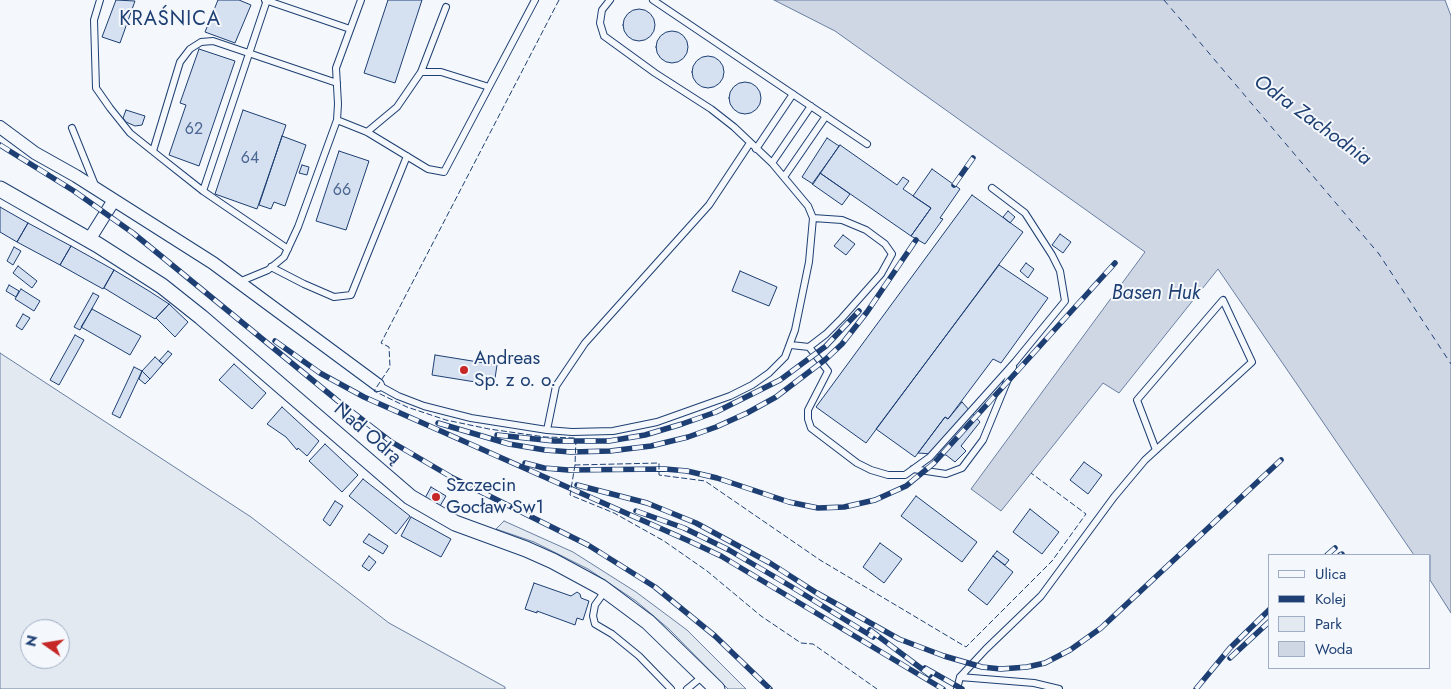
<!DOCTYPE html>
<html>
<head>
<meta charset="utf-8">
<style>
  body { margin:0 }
  #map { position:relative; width:1451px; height:689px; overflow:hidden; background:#f4f7fb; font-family:Jost,sans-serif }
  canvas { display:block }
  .legend { position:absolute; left:1268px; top:554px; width:162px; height:115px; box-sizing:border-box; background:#f4f7fb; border:1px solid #9eadc5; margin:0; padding:6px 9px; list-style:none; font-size:15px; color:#1d3f73 }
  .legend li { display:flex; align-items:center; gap:10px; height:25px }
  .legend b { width:25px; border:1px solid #9eadc5 }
  .north { position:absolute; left:20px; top:619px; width:50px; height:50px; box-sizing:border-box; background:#f4f7fb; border:1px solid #9eadc5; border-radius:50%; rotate:283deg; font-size:14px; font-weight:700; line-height:20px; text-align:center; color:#1d3f73 }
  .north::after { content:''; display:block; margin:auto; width:18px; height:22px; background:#c62828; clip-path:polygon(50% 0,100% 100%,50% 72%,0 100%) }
</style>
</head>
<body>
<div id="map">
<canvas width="1451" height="689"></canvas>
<ul class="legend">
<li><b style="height:6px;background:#f4f7fb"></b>Ulica</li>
<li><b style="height:6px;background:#1d3f73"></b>Kolej</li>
<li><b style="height:14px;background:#e3e9f0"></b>Park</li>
<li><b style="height:14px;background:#cfd7e4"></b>Woda</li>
</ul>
<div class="north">N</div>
</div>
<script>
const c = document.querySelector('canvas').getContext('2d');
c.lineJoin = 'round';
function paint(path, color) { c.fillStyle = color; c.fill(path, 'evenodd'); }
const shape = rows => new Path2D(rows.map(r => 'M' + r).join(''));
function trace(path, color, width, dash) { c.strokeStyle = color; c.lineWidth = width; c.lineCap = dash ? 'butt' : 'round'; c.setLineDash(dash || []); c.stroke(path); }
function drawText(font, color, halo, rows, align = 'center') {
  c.font = font + ' Jost,sans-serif'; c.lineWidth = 4; c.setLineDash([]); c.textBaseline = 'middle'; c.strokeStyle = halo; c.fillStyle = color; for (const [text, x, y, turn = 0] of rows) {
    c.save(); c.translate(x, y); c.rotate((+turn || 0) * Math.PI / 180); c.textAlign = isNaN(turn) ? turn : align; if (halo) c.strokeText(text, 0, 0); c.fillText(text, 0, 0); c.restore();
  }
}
const green = shape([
  [0,353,251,517,389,623,505,687,505,689,0,689,0,353],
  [30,629,60,629,60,659,30,659,30,629],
  [504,521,573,552,636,592,687,630,746,689,728,689,669,629,636,601,588,569,534,542,496,529,504,521]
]);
paint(green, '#e3e9f0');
trace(green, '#687fa3', 1);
const water = shape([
  [774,0,1445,0,1451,16,1451,613,1430,580,1430,555,1414,555,1218,269,1119,393,1103,383,1001,511,971,489,1145,252,835,31,774,0]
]);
paint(water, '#cfd7e4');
trace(water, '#687fa3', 1);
trace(shape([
  [1164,0,1379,254,1451,364]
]), '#1d3f73', 1, [6, 5]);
const building = shape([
  [116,0,135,1,120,43,102,37,116,0],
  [218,0,239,0,251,5,235,43,205,32,218,0],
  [388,0,422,0,395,83,364,73,388,0],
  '623 25a16 16 0 1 1 32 0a16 16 0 1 1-32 0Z',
  '656 47a16 16 0 1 1 32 0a16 16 0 1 1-32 0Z',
  [199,49,235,61,199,166,169,155,186,105,180,103,199,49],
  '692 72a16 16 0 1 1 32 0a16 16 0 1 1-32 0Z',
  '729 98a16 16 0 1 1 32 0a16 16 0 1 1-32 0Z',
  [126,110,145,116,142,125,135,126,126,122,123,118,126,110],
  [243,110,286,125,257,209,215,194,243,110],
  [282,136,306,145,285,206,274,202,271,209,259,205,282,136],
  [827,138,839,146,813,184,802,177,827,138],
  [840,145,897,185,903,177,909,181,903,189,931,208,911,236,820,173,840,145],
  [339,151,369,161,346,230,316,221,339,151],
  [302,165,309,167,307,175,299,173,302,165],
  [932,169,960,189,940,218,943,219,925,244,911,236,931,208,913,196,932,169],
  [820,173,850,194,842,205,812,184,820,173],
  [972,195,1023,232,866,443,816,407,972,195],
  [0,207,28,223,17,242,0,232,0,207],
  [1008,211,1015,217,1010,223,1003,217,1008,211],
  [28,223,71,246,60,265,17,242,28,223],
  [1060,234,1071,242,1063,253,1052,245,1060,234],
  [843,235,855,244,846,255,834,246,843,235],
  [71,246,114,270,103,289,60,265,71,246],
  [14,247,21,251,13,265,7,261,14,247],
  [1026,263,1034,269,1028,278,1020,271,1026,263],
  [999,265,1048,298,1001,363,993,359,948,419,945,417,915,457,876,429,999,265],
  [18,266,37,281,32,288,13,273,18,266],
  [114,270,149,291,169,304,155,319,104,288,114,270],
  [740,271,777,287,769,306,732,291,740,271],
  [9,285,19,291,16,297,6,291,9,285],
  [21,289,40,301,34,311,15,299,21,289],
  [93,293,99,296,80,330,74,327,93,293],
  [169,304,188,322,175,337,156,318,169,304],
  [92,309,141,336,130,355,81,327,92,309],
  [23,314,30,318,22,330,16,326,23,314],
  [75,335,84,340,59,385,50,380,75,335],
  [168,351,172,354,163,364,159,361,168,351],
  [435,355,497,365,494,385,432,375,435,355],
  [155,357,163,364,150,379,142,371,155,357],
  [234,364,266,393,252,409,219,380,234,364],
  [134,367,142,371,120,418,112,414,134,367],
  [142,371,150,379,145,384,139,379,142,371],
  [962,402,980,422,961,446,966,451,955,462,946,455,918,453,945,417,948,419,962,402],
  [282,407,319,441,307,456,298,448,297,450,286,437,267,424,282,407],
  [325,444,358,475,342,492,309,461,325,444],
  [1084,462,1102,475,1088,494,1070,480,1084,462],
  [363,479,410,516,396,534,349,496,363,479],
  [431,487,446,496,440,506,425,498,431,487],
  [916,496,977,542,962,562,901,516,916,496],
  [335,501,343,506,330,526,323,520,335,501],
  [1030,509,1059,532,1042,554,1013,532,1030,509],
  [411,517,451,539,441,557,401,536,411,517],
  [369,534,388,546,383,554,363,542,369,534],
  [880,543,902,559,884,583,863,567,880,543],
  [997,551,1009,560,1005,565,993,556,997,551],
  [369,556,376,562,369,571,362,566,369,556],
  [993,556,1013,572,987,605,968,590,993,556],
  [534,583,571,596,577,592,580,594,581,598,589,601,583,620,577,618,575,625,537,611,537,613,525,609,534,583]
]);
paint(building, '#d5e0f0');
trace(building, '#1d3f73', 1);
const service = shape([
  [100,0,94,20,96,88,110,108,130,133,160,157,203,191,288,249],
  [265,0,350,29],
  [653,0,867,144],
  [421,72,441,72,489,87],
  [337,120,367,132,428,169,444,172,535,0],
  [72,128,95,185],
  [367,132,397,107,421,72,446,7],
  [756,149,793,94],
  [153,151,180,62,190,49,201,42,213,41,337,83],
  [772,163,811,106],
  [784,177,826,116],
  [203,191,267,0],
  [271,267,304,284,334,297,351,295,407,156],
  [239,282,268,270,284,257,298,227,337,120,338,104,336,68,361,0],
  [791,345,809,347,826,334,842,318,881,274,892,254,885,244,866,230,842,220,813,218],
  [809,347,828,371,808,410,808,419,811,428,857,463,871,470,888,475,905,475,930,457,1015,362,1065,301,1060,271,1052,255,1025,213,992,188],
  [378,385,398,396,424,406,471,418,547,430,572,432,613,431,657,422,730,396,752,385,769,373,785,357,795,330,809,262,813,218,808,206,772,163,734,127,711,109,655,73,604,36,600,23,602,10,610,0],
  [547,430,556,386,585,343,709,205,750,143],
  [913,469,946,474,962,468,983,440,1013,367],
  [605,591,595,605,593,616,595,624,612,634,639,656,671,689],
  [960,677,1034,683,1059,689],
  [687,689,703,676],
  [957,689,960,677,986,649,1041,596,1114,497,1145,460,1252,362,1223,300,1137,400,1156,450]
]);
const minor = shape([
  [0,127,35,153,76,176,213,263,378,385],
  [89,240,114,200]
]);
const tertiary = shape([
  [0,189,98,245,162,286,201,317,410,497,455,523,526,549,553,561,601,587,648,622,717,689]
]);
trace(service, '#1d3f73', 8);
trace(minor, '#1d3f73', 14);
trace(tertiary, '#1d3f73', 17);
trace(service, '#f4f7fb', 6);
trace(minor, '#f4f7fb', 12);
trace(tertiary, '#f4f7fb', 15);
const rail = shape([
  [0,145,74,191,133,233,338,401,390,441,453,478,588,545,655,587,715,636,770,689],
  [954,185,973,158],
  [275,341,320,373,364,397,689,541,721,556,943,689],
  [438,423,509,444,545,450,571,452,610,451,651,446,688,437,716,427,747,413,776,397,826,359,842,344,867,312,916,240],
  [497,435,554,441,609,441,645,435,682,424,716,412,780,380,826,346,859,311],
  [525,463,544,468,568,470,665,469,687,471,717,478,789,502,818,508,844,507,875,500,906,486,934,463,1115,263],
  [577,485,647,503,696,523,770,563,823,597],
  [636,511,684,528,729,550,792,587,873,637],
  [1327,555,1335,548],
  [1340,555,1342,554],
  [817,593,899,639,944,656,982,667,1001,669,1027,667,1045,663,1070,650,1101,628,1281,460],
  [870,630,930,675],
  [1230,658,1270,621],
  [925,668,962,689],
  [1196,689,1230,648,1270,609]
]);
trace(rail, '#1d3f73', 5.5);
trace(rail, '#f4f7fb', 4, [11]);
trace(shape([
  [559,0,381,343,389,347,390,367,374,391,407,407,446,420,489,429,545,437,576,438,575,465,659,463,659,475,705,481,820,560,966,647,1052,561,1086,514,1031,473],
  [575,465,570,495,614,513,664,541,707,571,761,616,801,643,813,644,877,689]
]), '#1d3f73', 1, [6, 2.5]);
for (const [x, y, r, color] of [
  [464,370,5,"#c62828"],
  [436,497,5,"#c62828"]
]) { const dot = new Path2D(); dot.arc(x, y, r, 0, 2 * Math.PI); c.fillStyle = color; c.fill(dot); trace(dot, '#f4f7fb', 2); }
drawText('16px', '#4b6792', null, [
  ["62",194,130],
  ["64",250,159],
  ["66",342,191]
]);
drawText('19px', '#1d3f73', '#f4f7fb', [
  ["Andreas",474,359],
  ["Sp. z o. o.",474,381],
  ["Szczecin",446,486],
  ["Gocław Sw1",446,508]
], 'left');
drawText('19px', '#1d3f73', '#f4f7fb', [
  ["Nad Odrą",367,434,41]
]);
c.letterSpacing = '1px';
drawText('20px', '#1d3f73', '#f4f7fb', [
  ["KRAŚNICA",170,20]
]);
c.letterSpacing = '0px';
drawText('italic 20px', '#1d3f73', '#f4f7fb', [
  ["Odra Zachodnia",1312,121,36],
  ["Basen Huk",1156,294]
]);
</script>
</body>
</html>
